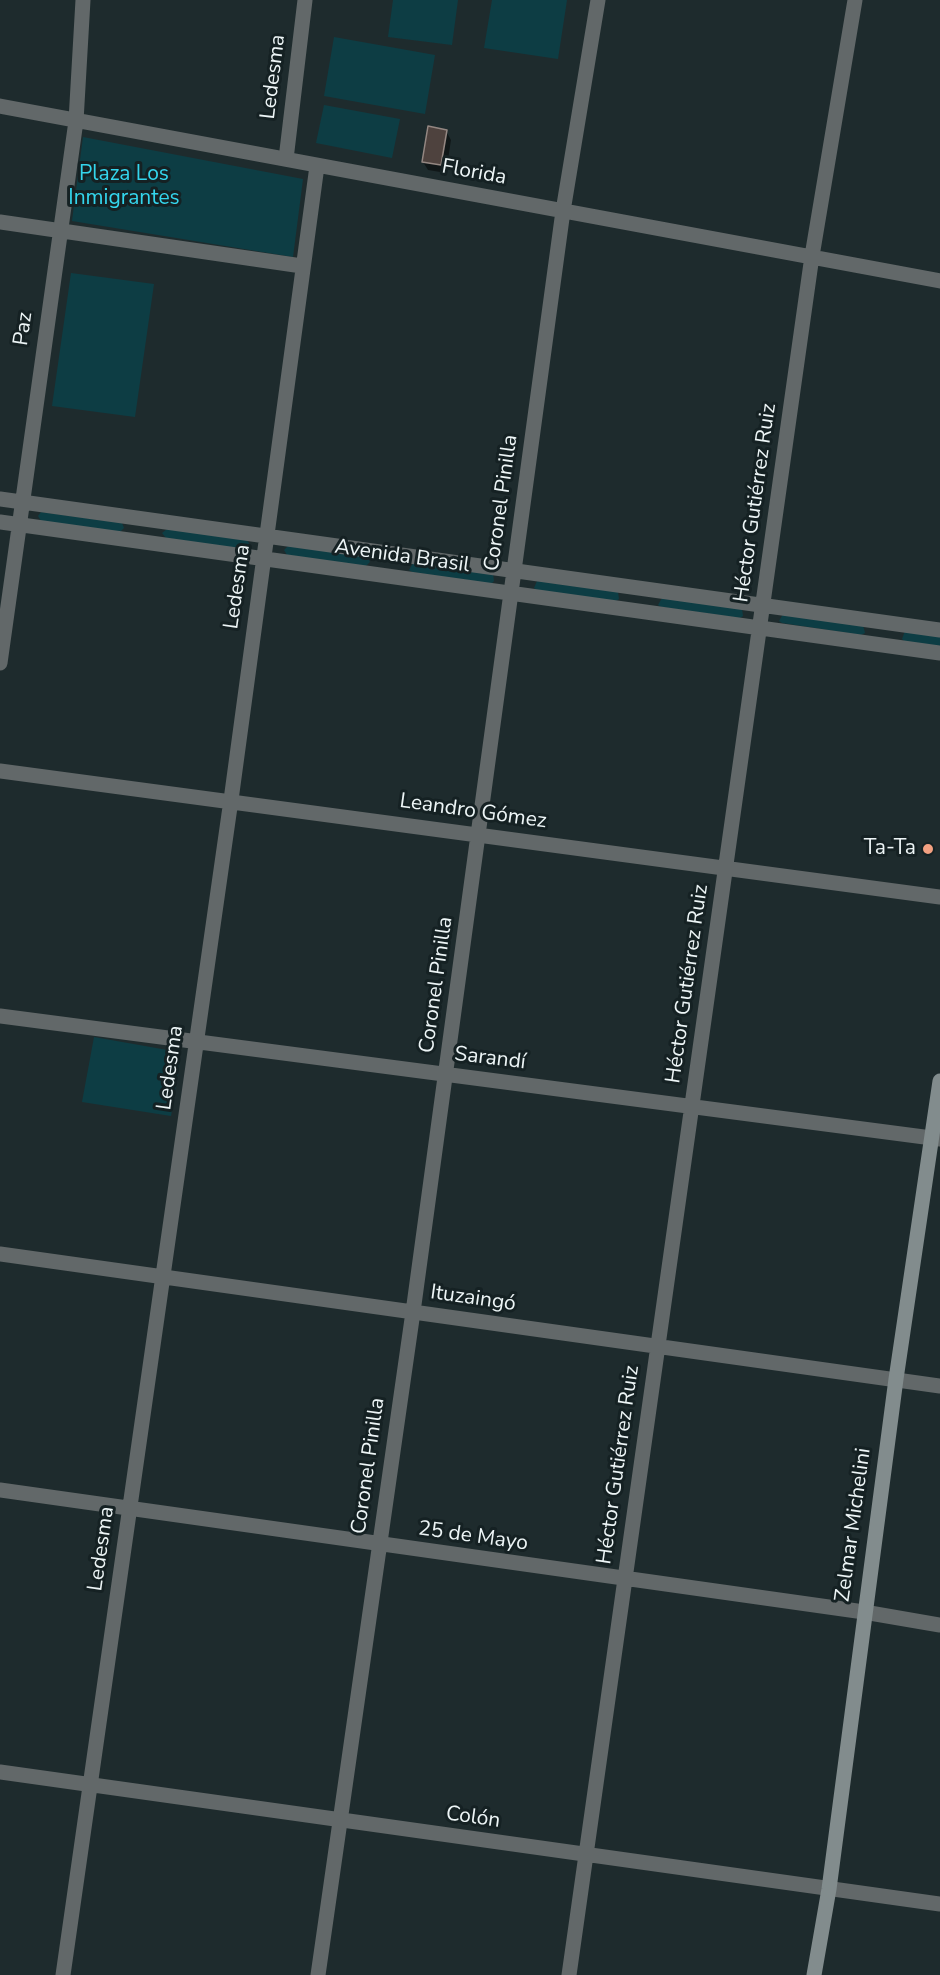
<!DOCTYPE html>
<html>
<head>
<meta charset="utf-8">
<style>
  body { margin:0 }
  canvas { display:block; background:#1e2b2d }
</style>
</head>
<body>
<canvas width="940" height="1975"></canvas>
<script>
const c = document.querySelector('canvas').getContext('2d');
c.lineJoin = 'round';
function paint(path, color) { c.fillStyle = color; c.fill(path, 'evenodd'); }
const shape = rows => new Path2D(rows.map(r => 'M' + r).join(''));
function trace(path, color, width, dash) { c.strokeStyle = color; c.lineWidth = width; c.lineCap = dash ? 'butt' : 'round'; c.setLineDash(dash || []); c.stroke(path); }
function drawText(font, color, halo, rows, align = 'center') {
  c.font = font + ' "Nunito Sans",sans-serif'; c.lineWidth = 6; c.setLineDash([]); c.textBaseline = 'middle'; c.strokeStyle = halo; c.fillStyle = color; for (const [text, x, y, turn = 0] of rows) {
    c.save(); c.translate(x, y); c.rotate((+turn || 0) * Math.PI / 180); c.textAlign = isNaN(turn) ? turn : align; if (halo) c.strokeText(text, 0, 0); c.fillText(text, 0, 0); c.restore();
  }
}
paint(shape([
  [393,0,458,0,452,45,388,37],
  [492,0,567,0,558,59,484,48],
  [334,37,435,55,425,114,324,96],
  [324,105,400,119,392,158,316,143],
  [83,137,303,179,293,257,72,221],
  [71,273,154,284,135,417,52,406],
  [41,512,122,523,124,528,120,532,41,521,38,516],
  [167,529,247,540,250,545,245,550,166,538,162,533],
  [288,546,368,557,370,562,366,566,287,555,284,550],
  [413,563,493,574,494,581,491,584,412,572,409,570],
  [537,581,618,592,619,599,616,601,537,590,534,588],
  [662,598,742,609,743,616,740,618,661,607,658,605],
  [783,614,863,625,865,633,861,635,782,623,779,621],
  [905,631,940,636,940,646,904,641,902,639],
  [94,1037,173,1051,180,1059,171,1116,82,1102]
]), '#0d3d44');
paint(shape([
  [446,131,451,140,446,173,428,170,423,162]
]), '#0007');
const building = shape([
  [428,126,447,130,441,165,422,162,428,126]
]);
paint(building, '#4e423e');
trace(building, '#948782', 1.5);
trace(shape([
  [0,106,940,281],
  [286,159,305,0],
  [0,222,302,266],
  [0,499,940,630],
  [0,522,940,653],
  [0,663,76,121,83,0],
  [0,771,940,897],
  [0,1016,940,1139],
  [0,1254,940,1386],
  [0,1490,864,1612,940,1625],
  [0,1772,940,1904],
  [63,1975,231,800,317,166],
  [318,1975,413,1312,563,211,598,0],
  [569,1975,812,256,855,0]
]), '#626869', 15);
trace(shape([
  [814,1975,829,1889,896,1379,940,1081]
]), '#828c8d', 15);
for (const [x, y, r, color] of [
  [928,849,6,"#f2a081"]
]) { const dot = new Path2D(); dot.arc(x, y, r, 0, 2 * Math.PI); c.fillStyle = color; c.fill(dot); trace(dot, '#152123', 2); }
drawText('21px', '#edf5f6', '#152123', [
  ["Ledesma",274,77,-83],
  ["Florida",474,173,10],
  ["Paz",24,329,-82],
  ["Coronel Pinilla",502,503,-82],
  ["Héctor Gutiérrez Ruiz",756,503,-82],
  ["Avenida Brasil",402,557,8],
  ["Ledesma",238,587,-82],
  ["Leandro Gómez",473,812,8],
  ["Héctor Gutiérrez Ruiz",688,984,-82],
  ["Coronel Pinilla",437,985,-82],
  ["Sarandí",490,1059,7],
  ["Ledesma",171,1068,-82],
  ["Ituzaingó",473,1299,8],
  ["Héctor Gutiérrez Ruiz",619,1465,-82],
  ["Coronel Pinilla",369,1466,-82],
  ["Zelmar Michelini",854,1525,-82],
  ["25 de Mayo",473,1537,8],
  ["Ledesma",102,1549,-82],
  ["Colón",473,1818,8]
]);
drawText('21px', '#34d6ed', '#152123', [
  ["Plaza Los",124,175],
  ["Inmigrantes",124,199]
]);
drawText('21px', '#edf5f6', '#152123', [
  ["Ta-Ta",916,849]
], 'right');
</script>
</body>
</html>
